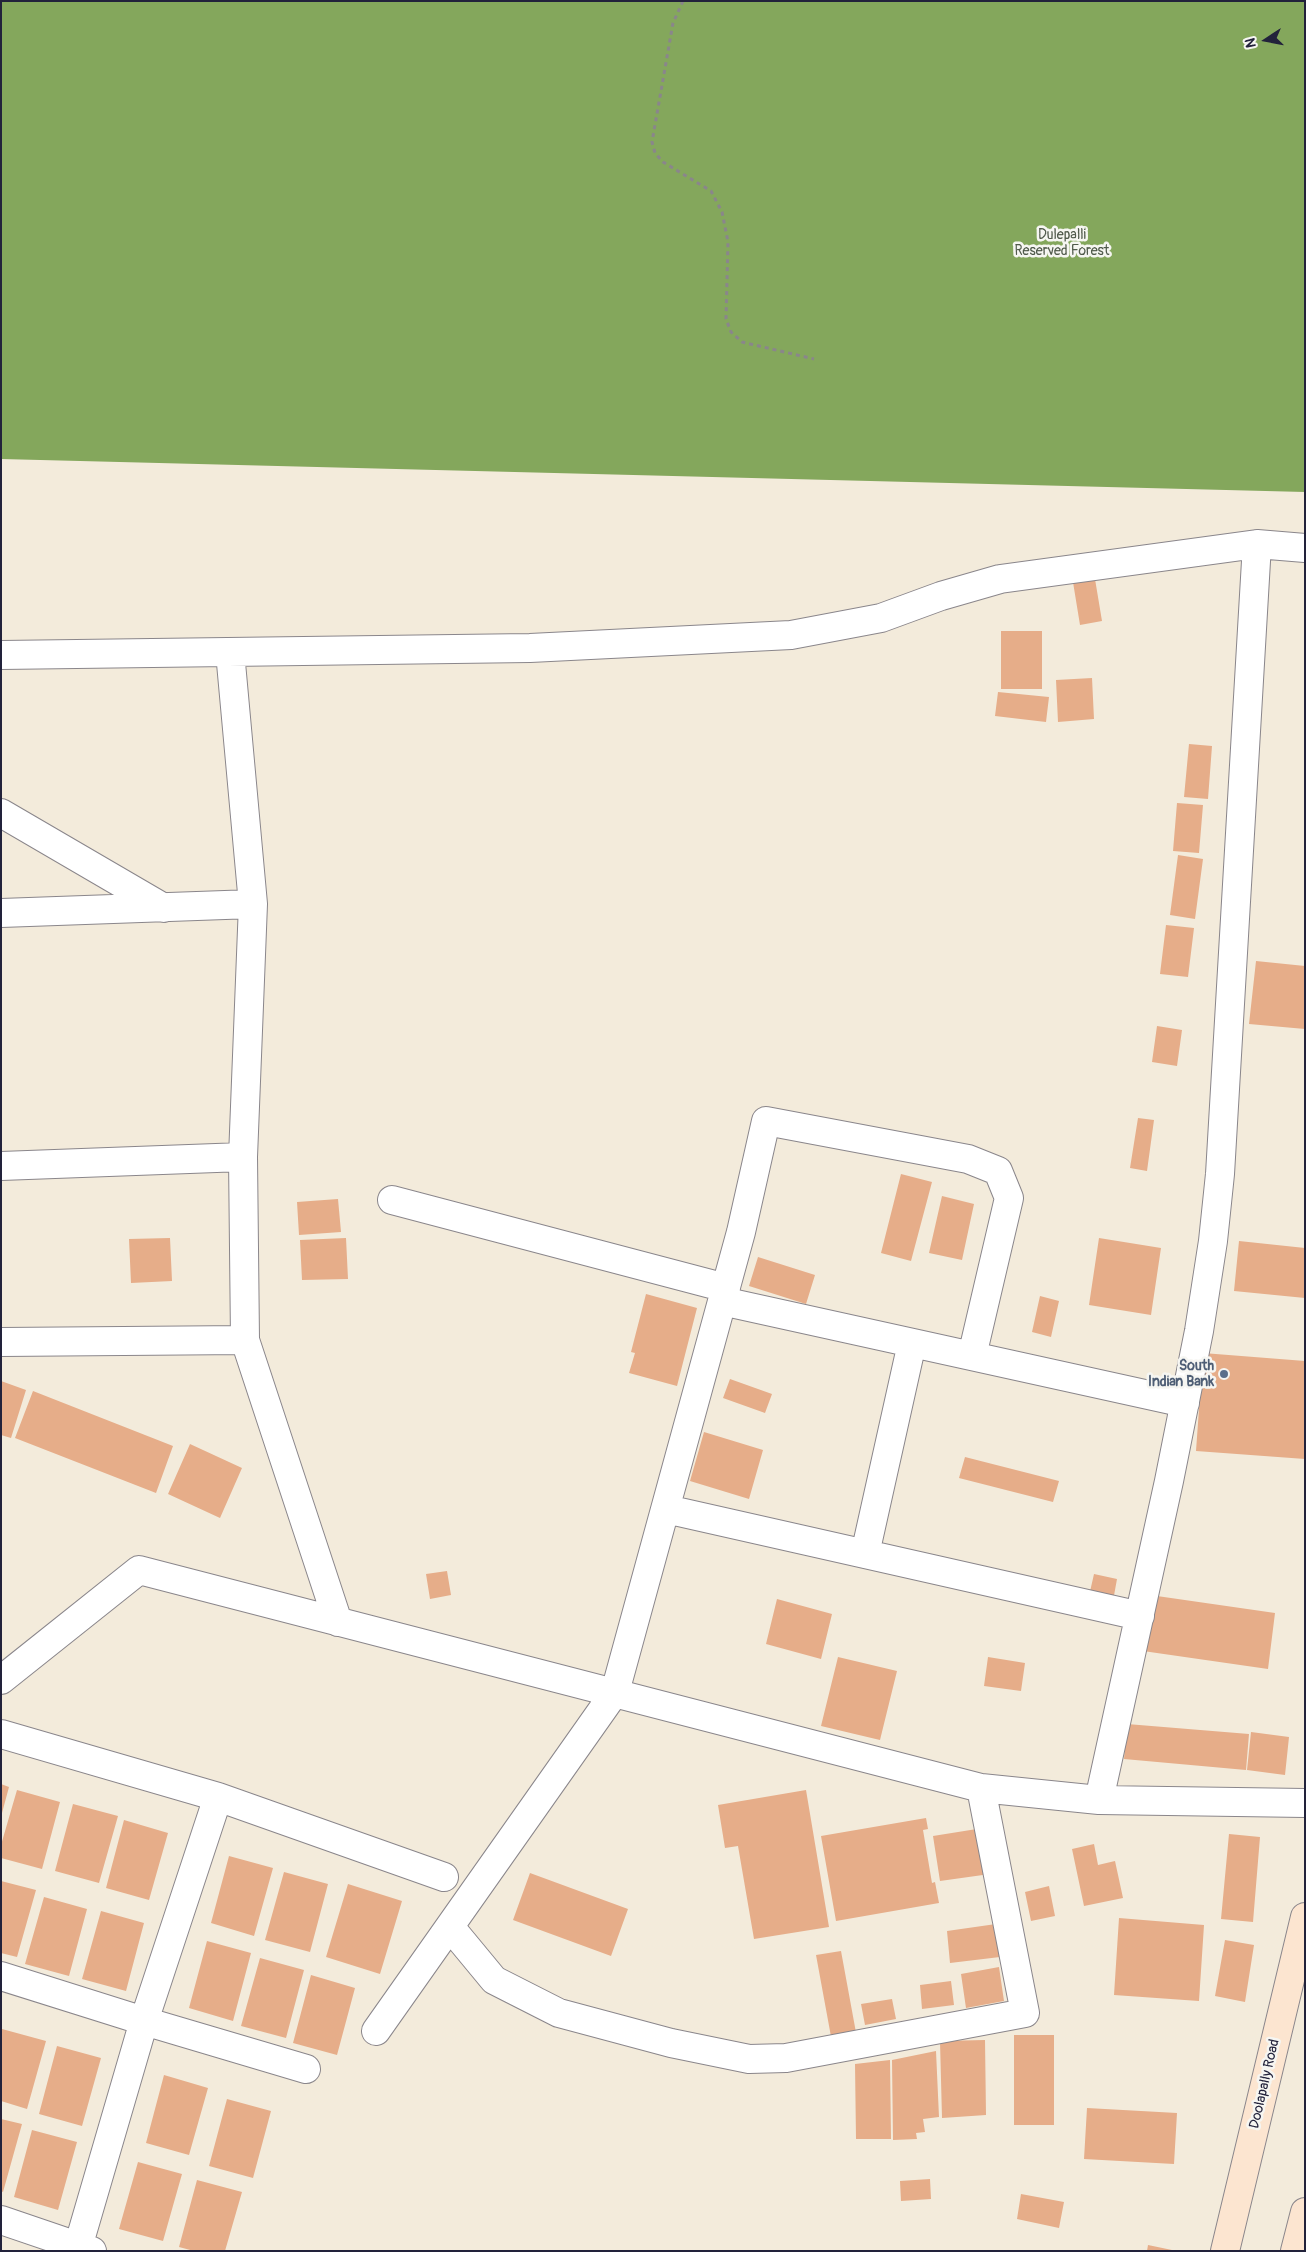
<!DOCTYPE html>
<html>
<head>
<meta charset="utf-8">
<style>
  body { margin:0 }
  #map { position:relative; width:1306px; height:2252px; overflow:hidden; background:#f3ebdb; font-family:Pangolin,sans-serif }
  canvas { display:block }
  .frame { position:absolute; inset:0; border:2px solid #22223b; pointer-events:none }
  .north { position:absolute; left:1241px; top:15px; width:50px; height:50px; -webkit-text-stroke:4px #f6f6f2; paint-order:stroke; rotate:259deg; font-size:14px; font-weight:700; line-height:20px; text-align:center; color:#22223b }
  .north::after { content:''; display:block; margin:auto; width:18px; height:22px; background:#22223b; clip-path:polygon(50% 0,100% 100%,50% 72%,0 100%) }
</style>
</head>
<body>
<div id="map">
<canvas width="1306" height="2252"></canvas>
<div class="frame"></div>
<div class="north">N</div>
</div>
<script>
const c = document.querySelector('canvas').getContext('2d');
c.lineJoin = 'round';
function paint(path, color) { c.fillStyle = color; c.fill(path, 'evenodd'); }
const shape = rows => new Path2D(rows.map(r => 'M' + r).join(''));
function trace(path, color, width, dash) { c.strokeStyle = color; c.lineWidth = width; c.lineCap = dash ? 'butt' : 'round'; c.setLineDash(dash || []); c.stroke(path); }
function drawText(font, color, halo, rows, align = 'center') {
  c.font = font + ' Pangolin,sans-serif'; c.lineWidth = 5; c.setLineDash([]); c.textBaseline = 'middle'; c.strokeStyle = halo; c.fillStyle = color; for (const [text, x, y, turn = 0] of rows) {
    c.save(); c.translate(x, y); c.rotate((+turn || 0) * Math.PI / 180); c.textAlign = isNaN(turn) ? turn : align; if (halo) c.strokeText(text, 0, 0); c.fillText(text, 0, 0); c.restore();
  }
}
paint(shape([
  [1,1,1305,1,1305,492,1,459]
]), '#84a75c');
paint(shape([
  [1094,573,1102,621,1080,625,1072,576],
  [1001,631,1042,631,1042,689,1001,689],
  [1092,678,1094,719,1058,722,1056,680],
  [998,692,1049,697,1046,722,995,716],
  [1189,744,1212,746,1208,799,1184,797],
  [1177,803,1203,805,1199,853,1173,851],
  [1178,855,1203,859,1195,919,1170,915],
  [1166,925,1194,928,1188,977,1160,974],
  [1256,961,1305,966,1305,1029,1249,1024],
  [1157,1026,1182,1030,1177,1066,1152,1062],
  [1138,1118,1154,1120,1147,1171,1130,1168],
  [901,1174,932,1182,911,1261,881,1253],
  [942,1196,974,1204,962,1260,929,1253],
  [338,1199,341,1232,299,1235,297,1202],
  [170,1238,172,1281,131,1283,129,1239],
  [346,1238,348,1279,302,1280,300,1240],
  [1099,1238,1161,1248,1151,1315,1089,1305],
  [1239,1241,1305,1248,1305,1298,1234,1291],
  [758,1257,815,1275,806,1304,749,1286],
  [646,1294,697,1308,677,1386,629,1373,635,1353,631,1352],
  [1040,1296,1059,1301,1051,1337,1032,1332],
  [1203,1353,1305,1361,1305,1459,1196,1451],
  [730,1379,772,1394,765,1413,723,1398],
  [1,1381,26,1390,11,1438,1,1435],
  [33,1391,173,1446,156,1493,15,1438],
  [704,1432,763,1450,749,1499,690,1481],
  [190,1444,242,1468,220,1518,168,1494],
  [965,1457,1059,1481,1053,1502,959,1478],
  [447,1571,451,1595,430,1599,426,1574],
  [1094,1574,1117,1579,1113,1601,1089,1596],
  [1150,1595,1275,1613,1268,1669,1143,1651],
  [777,1599,832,1614,821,1659,766,1644],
  [838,1657,897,1671,880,1740,821,1726],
  [988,1657,1025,1663,1021,1691,984,1686],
  [1127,1724,1249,1734,1246,1770,1124,1759],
  [1251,1732,1289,1737,1285,1775,1247,1770],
  [1,1784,9,1787,2,1813,1,1813],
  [17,1790,60,1802,42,1869,1,1858,1,1845],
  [806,1790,829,1927,754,1939,738,1846,725,1848,718,1805],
  [73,1804,118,1816,99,1883,55,1871],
  [926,1818,928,1829,923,1830,932,1883,935,1882,939,1903,836,1921,821,1836],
  [124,1820,168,1833,149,1900,106,1888],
  [983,1828,990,1874,940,1881,933,1836],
  [1229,1834,1260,1837,1253,1922,1221,1919],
  [1094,1844,1098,1865,1115,1861,1123,1898,1084,1906,1072,1849],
  [229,1856,273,1868,254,1936,211,1923],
  [284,1872,328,1884,310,1952,265,1940],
  [530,1873,628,1909,611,1956,513,1920],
  [1,1881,36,1890,17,1957,1,1953],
  [348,1884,402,1901,380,1974,326,1957],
  [1049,1886,1055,1916,1031,1921,1025,1892],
  [44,1897,87,1909,69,1976,25,1964],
  [101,1911,144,1923,126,1991,82,1979],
  [1119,1918,1204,1925,1199,2001,1114,1995],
  [996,1924,1000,1957,950,1963,947,1931],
  [1225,1940,1254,1945,1245,2002,1215,1996],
  [207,1941,251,1953,233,2021,189,2008],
  [841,1951,857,2038,832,2042,816,1955],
  [260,1958,304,1970,286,2038,241,2026],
  [999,1967,1004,2001,966,2008,961,1974],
  [311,1975,355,1988,337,2055,293,2043],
  [951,1981,954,2005,922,2009,920,1985],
  [892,1999,896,2019,865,2025,861,2004],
  [2,2029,46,2041,27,2109,1,2101],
  [1014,2035,1054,2035,1054,2125,1014,2125],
  [985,2040,986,2115,942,2118,940,2041],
  [57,2046,101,2058,82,2126,39,2114],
  [936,2051,939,2117,923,2119,925,2132,916,2133,917,2139,893,2140,892,2060],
  [890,2060,891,2139,856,2139,855,2064],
  [164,2075,208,2088,189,2155,146,2143],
  [227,2099,271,2111,253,2178,209,2166],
  [1087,2108,1177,2113,1174,2164,1084,2159],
  [1,2119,22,2124,3,2192,1,2191],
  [32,2130,77,2142,58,2210,14,2197],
  [138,2162,182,2174,163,2241,119,2229],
  [930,2179,931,2199,901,2201,900,2181],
  [197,2180,242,2192,225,2251,194,2251,179,2247],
  [1021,2194,1064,2202,1059,2228,1017,2219],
  [1148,2245,1172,2250,1172,2251,1147,2251]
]), '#e6ad89');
const minor = shape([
  [230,652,253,904,243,1157,245,1340,338,1622],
  [1,655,530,648,791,635,881,618,941,596,1000,579,1257,544,1305,548],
  [1,813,164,908],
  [1,913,253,904],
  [1,1166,243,1157],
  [392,1200,726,1288],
  [722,1301,1185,1403],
  [1,1342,245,1340],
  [666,1509,1140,1616],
  [865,1554,912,1343],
  [1,1680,139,1570,981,1788,1099,1800,1305,1803],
  [1,1734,218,1797,444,1877],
  [1099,1800,1169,1481,1199,1331,1213,1241,1220,1174,1257,544],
  [451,1928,494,1980,559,2013,671,2043,749,2059,786,2058,1025,2013,981,1788],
  [1,1976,144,2021,306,2069],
  [376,2031,615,1692,741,1232,766,1121,968,1159,998,1171,1009,1198,972,1356],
  [1,2220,92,2251],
  [78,2247,144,2021,218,1797]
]);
const secondary = shape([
  [1225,2251,1305,1917],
  [1295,2251,1305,2212]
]);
trace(minor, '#8a868b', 30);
trace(secondary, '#8a868b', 30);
trace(shape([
  [683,1,673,23,652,142,655,153,663,162,711,191,722,212,728,242,726,319,731,332,742,342,814,359]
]), '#8a868b', 3, [4, 4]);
trace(minor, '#fff', 28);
trace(secondary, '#fce5d0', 28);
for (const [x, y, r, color] of [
  [1224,1374,5,"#5c6f8a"]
]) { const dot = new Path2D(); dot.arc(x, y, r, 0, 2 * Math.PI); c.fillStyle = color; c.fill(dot); trace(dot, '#f6f6f2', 2); }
drawText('14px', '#505a4b', '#f6f6f2', [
  ["Dulepalli",1062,235],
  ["Reserved Forest",1062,251]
]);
drawText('bold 14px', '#4e5e75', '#f6f6f2', [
  ["South",1214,1366],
  ["Indian Bank",1214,1382]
], 'right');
drawText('14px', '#22223b', '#f6f6f2', [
  ["Doolapally Road",1265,2084,-77]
]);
</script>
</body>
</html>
